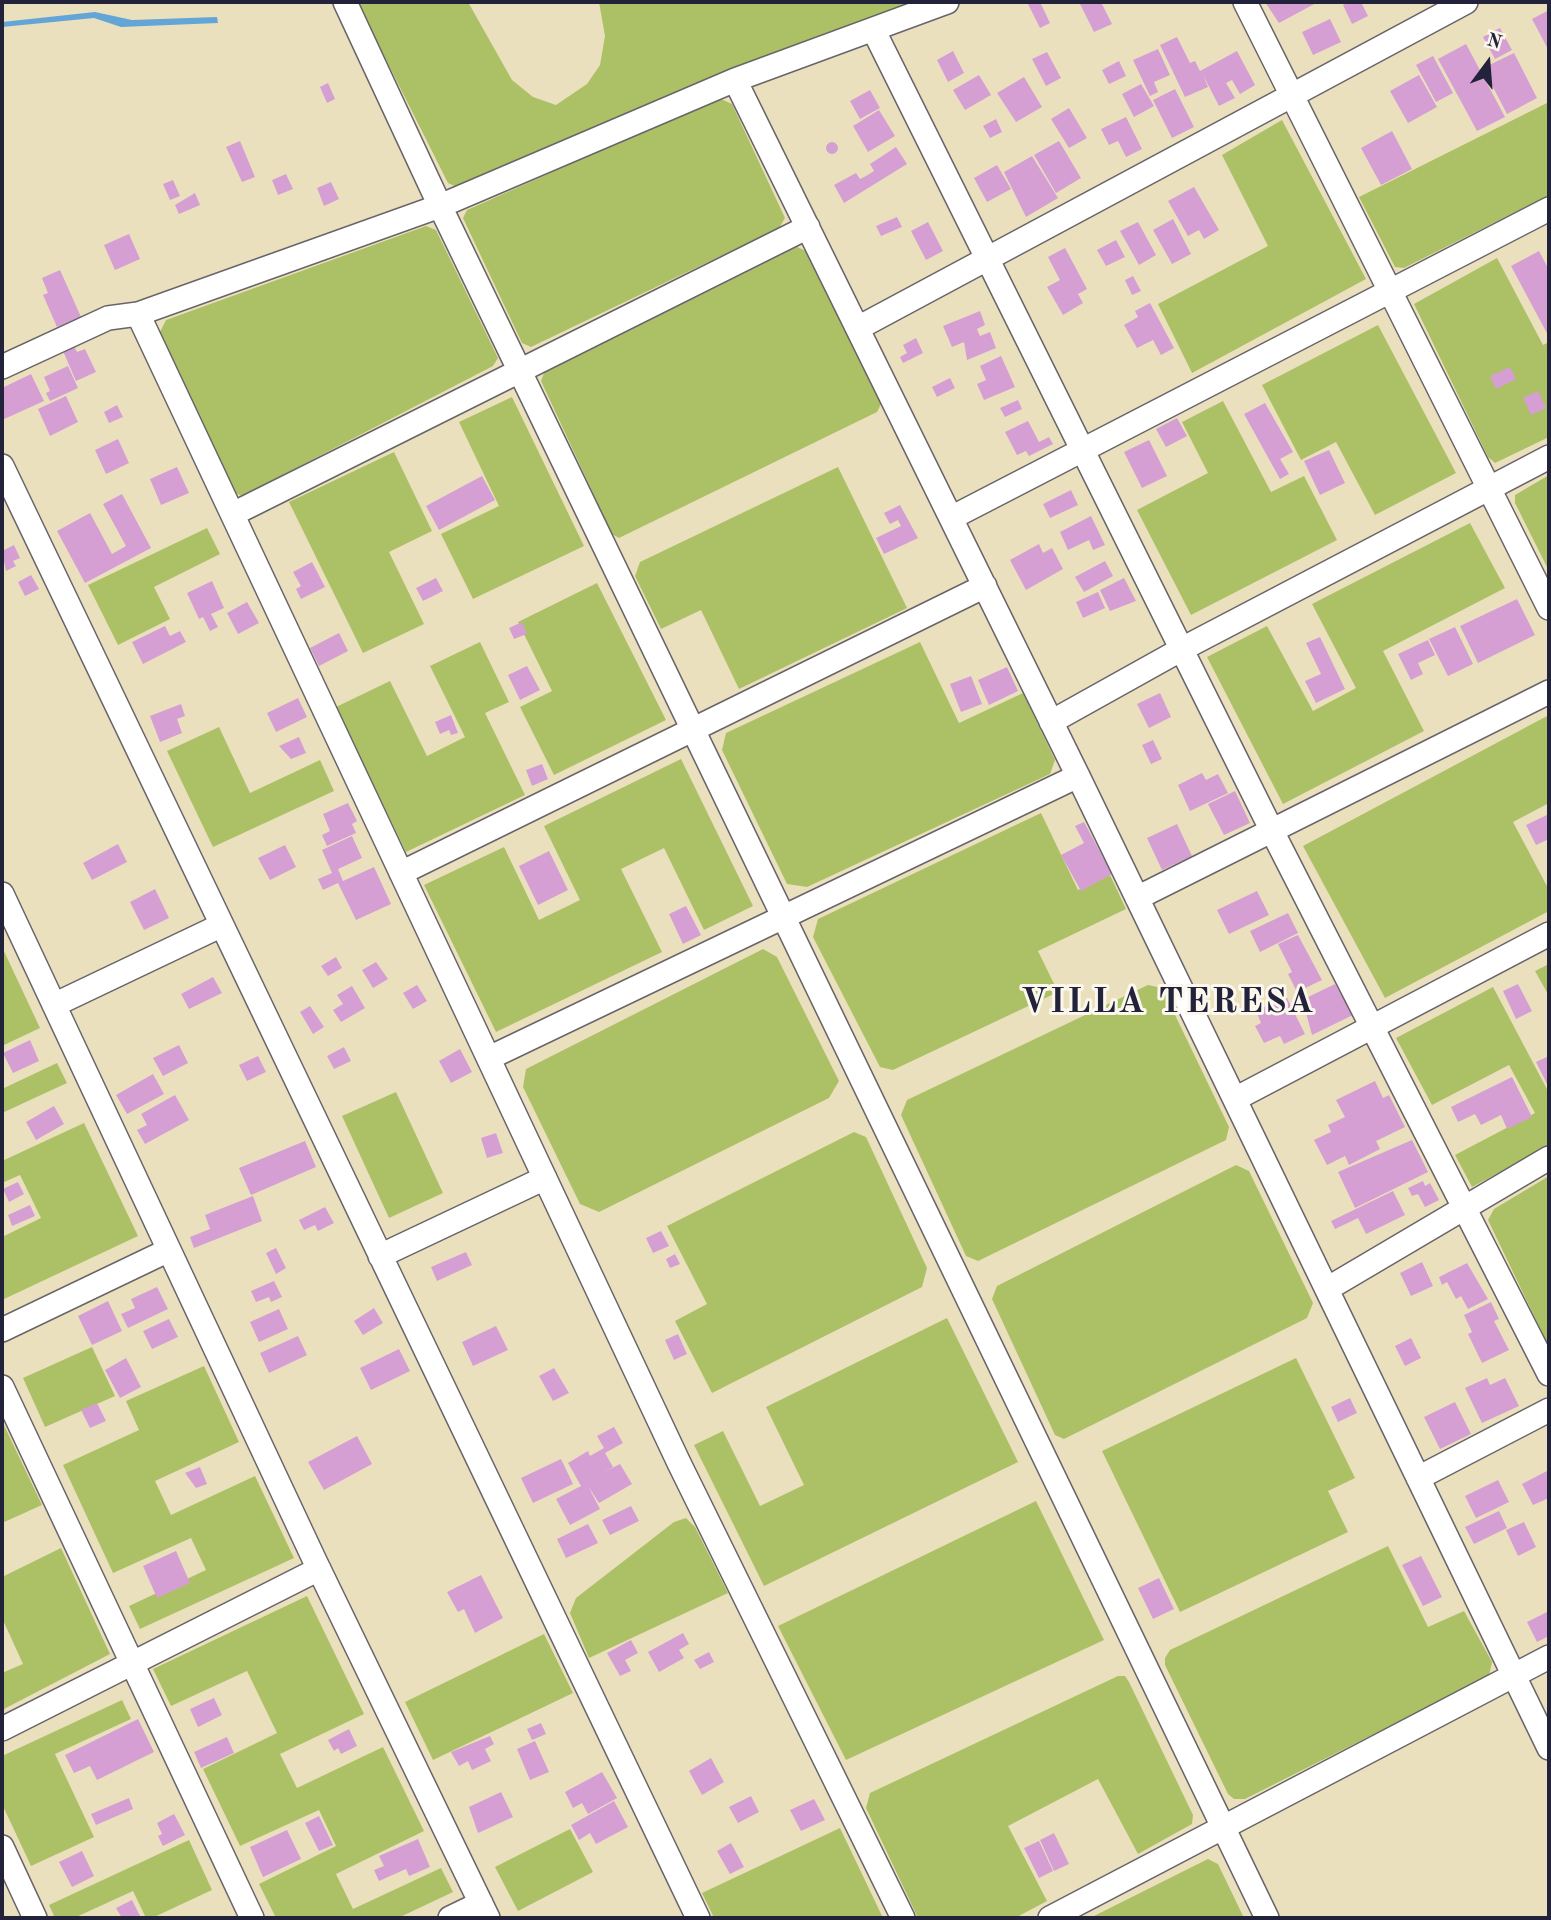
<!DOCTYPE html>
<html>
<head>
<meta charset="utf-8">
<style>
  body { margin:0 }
  #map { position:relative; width:1551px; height:1920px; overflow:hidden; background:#ebe0be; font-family:"Old Standard TT",serif }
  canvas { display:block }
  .frame { position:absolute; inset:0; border:4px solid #22223b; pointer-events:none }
  .north { position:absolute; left:1453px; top:28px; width:70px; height:70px; -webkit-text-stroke:5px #fbf7ec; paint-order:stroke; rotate:16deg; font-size:19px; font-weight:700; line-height:28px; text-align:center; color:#22223b }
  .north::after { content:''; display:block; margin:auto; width:24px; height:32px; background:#22223b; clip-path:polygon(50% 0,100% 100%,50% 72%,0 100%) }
</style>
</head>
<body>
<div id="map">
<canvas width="1551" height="1920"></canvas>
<div class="frame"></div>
<div class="north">N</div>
</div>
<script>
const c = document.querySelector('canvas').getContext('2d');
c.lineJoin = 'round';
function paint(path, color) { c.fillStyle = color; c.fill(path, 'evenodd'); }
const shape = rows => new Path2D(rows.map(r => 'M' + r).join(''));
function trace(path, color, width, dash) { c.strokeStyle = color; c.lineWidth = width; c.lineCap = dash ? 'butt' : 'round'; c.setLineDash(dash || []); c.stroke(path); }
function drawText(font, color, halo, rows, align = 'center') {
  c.font = font + ' "Old Standard TT",serif'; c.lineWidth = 6; c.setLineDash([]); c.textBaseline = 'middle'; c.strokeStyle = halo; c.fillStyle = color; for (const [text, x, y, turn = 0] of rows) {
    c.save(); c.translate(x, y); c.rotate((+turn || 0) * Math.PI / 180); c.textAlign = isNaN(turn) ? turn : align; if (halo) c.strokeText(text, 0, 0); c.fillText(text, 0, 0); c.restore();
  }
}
paint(shape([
  [357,2,468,2,512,80,533,97,556,105,587,84,600,65,605,36,599,2,921,2,459,188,448,183],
  [719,98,732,104,785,218,779,228,531,347,522,343,463,218,467,210],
  [1549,102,1549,195,1404,268,1395,267,1359,197],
  [1282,120,1366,279,1192,373,1158,304,1268,246,1222,155],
  [426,226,436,230,498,358,493,366,242,496,233,492,160,332,166,320],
  [797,247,806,251,881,404,877,412,619,538,612,534,541,381,544,373],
  [1497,258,1543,345,1549,342,1549,437,1495,463,1488,457,1414,304],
  [1378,325,1456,473,1375,515,1336,442,1301,460,1262,385],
  [512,397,584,546,473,599,441,534,499,506,459,422],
  [1223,401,1271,492,1304,476,1337,540,1191,615,1137,510,1208,473,1182,422],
  [394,452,432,531,389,552,424,624,363,653,289,502],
  [838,467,907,608,739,689,701,610,661,629,635,576,640,562],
  [1549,475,1549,571,1515,503,1515,495],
  [1470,523,1505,588,1383,651,1424,731,1283,804,1207,657,1267,626,1313,711,1356,688,1312,604],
  [207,528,220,554,154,587,170,619,118,645,88,585],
  [597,583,666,720,554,775,520,707,552,691,518,622],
  [480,642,509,702,485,713,525,795,406,852,336,707,390,681,427,756,465,737,430,666],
  [920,642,959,723,1023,693,1055,760,1050,774,807,887,787,884,722,750,726,733],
  [1549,715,1549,803,1513,822,1549,890,1549,911,1385,998,1303,846],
  [219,727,250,793,320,760,334,791,213,847,167,751],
  [681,759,753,906,704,930,664,848,621,869,662,952,496,1032,424,885,504,847,539,920,580,900,544,826],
  [1041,813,1078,890,1110,875,1126,909,1038,951,1058,992,893,1070,880,1067,813,937,818,919],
  [2,947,40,1028,2,1046],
  [763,949,777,957,839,1081,829,1098,599,1212,580,1204,523,1087,526,1069],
  [1549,964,1549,996,1535,971],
  [1148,985,1162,988,1229,1127,1226,1140,978,1261,966,1256,901,1115,907,1100],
  [1493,987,1549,1093,1549,1146,1472,1187,1455,1155,1535,1113,1509,1065,1432,1105,1396,1038],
  [57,1063,67,1083,2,1113,2,1089],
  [396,1092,443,1193,389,1218,342,1116],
  [84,1123,138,1236,2,1300,2,1237,41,1218,20,1175,2,1183,2,1161],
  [854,1132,866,1137,927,1268,922,1287,712,1393,675,1321,707,1304,667,1226],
  [1236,1165,1249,1171,1313,1303,1307,1318,1064,1439,1055,1435,992,1299,997,1286],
  [1549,1176,1549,1347,1488,1220,1494,1209],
  [947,1318,1018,1462,764,1586,694,1445,723,1431,760,1506,804,1485,766,1407],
  [92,1347,115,1396,45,1427,23,1378],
  [1296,1358,1355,1478,1328,1491,1348,1532,1180,1612,1102,1451],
  [204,1366,239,1442,155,1481,171,1515,255,1476,294,1558,140,1629,129,1606,206,1570,191,1538,113,1573,63,1465,139,1430,126,1401],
  [2,1421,42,1505,2,1523],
  [1036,1501,1104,1640,846,1760,778,1626],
  [686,1518,695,1527,728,1593,589,1658,570,1613,576,1598,674,1522],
  [1388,1546,1428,1627,1464,1611,1492,1662,1489,1676,1245,1799,1234,1799,1228,1794,1165,1665,1165,1658,1170,1650],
  [61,1548,110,1654,2,1710,2,1673,23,1664,2,1618,2,1577],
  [307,1596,364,1714,280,1754,297,1788,383,1747,424,1831,336,1874,353,1909,441,1868,453,1892,398,1918,276,1918,259,1884,336,1846,319,1810,240,1846,203,1769,277,1733,247,1671,171,1706,153,1669],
  [544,1634,573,1693,433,1760,405,1702],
  [1118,1676,1125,1676,1129,1682,1193,1815,1192,1824,1138,1854,1098,1779,1008,1826,1047,1901,1015,1918,918,1918,866,1808,870,1793],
  [122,1700,131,1719,55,1754,94,1837,31,1866,2,1804,2,1756],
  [840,1828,883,1918,714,1918,702,1893],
  [570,1829,593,1872,518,1911,495,1867],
  [189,1840,212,1890,152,1918,146,1918,133,1891,74,1918,55,1918,49,1905],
  [1208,1859,1218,1864,1244,1918,1090,1918]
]), '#acc165');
paint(shape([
  [95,12,132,20,217,17,218,23,121,27,94,18,2,27,2,22]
]), '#63a5d7');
paint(shape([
  [1027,2,1040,2,1050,23,1040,28],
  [1079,2,1101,2,1112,24,1094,32],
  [1265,2,1318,2,1279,23],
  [1349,2,1361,2,1368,16,1352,24,1343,5],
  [1549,10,1549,51,1532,19],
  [1330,19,1341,42,1313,55,1302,32],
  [1500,28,1512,50,1495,59,1483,37],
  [1177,37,1190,63,1195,61,1200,71,1237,51,1255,85,1240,94,1232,80,1226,83,1235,98,1219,106,1203,75,1208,87,1185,97,1160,45],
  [1466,44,1505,117,1477,131,1438,59],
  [1158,49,1170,75,1154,82,1158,92,1150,96,1133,60],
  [953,51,964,73,948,82,937,60],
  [1047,52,1061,78,1046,86,1032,59],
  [1514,53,1537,98,1507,114,1483,68],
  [1433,56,1453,93,1436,102,1416,65],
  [1119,61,1126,76,1109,84,1102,70],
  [979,75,991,95,965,110,953,90],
  [1419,75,1437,107,1408,123,1390,91],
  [1024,77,1042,107,1016,122,997,93],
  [328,83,335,99,327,103,320,87],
  [1141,84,1154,106,1134,117,1122,94],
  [1175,89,1194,127,1172,138,1153,100],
  [870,90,880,108,860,119,850,101],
  [1069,108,1087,138,1069,148,1051,119],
  [879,110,895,136,868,152,853,126],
  [1126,117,1142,149,1126,157,1118,141,1109,145,1101,129],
  [996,119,1002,132,990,138,983,126],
  [1392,131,1412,169,1381,185,1361,148],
  [240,141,255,177,242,182,226,147],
  [1059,141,1081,178,1056,193,1034,155],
  '826 148a6 6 0 1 1 12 0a6 6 0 1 1-12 0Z',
  [896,147,907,164,844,203,834,185,856,173,860,179,866,176,874,171,870,164],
  [1032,156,1058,198,1026,217,1004,172],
  [997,165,1011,189,987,202,974,178],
  [286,174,293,189,278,195,272,180],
  [173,180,180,196,170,200,163,184],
  [331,182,339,199,324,206,317,188],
  [1194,187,1219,230,1204,239,1199,230,1188,236,1168,201],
  [195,193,200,205,179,214,175,205],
  [897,217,902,227,881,236,876,226],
  [1173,219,1191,254,1172,264,1153,230],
  [928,222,943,251,926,260,911,231],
  [1138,222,1156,255,1139,265,1120,231],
  [129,234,140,259,115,270,104,245],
  [1116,240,1125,257,1106,266,1097,250],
  [1065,248,1087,289,1078,294,1083,303,1063,315,1047,287,1060,280,1048,257],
  [1539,251,1549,270,1549,337,1511,266],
  [60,270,81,317,57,327,43,295,48,293,42,278],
  [1133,276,1141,291,1132,295,1125,280],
  [1150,303,1174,348,1161,355,1153,340,1137,348,1124,325,1138,317,1135,311],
  [980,311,985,325,977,329,980,336,990,332,996,348,967,360,964,342,952,347,943,326],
  [916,338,923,353,903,363,900,357,907,353,903,345],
  [74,346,77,352,85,349,96,372,76,381,63,351],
  [1001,356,1015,387,984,400,977,384,986,380,980,366],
  [68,366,78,388,50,401,46,393,50,391,44,377],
  [1510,367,1516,379,1496,389,1490,376],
  [31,374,44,401,2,420,2,388],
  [950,378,955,388,937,397,932,387],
  [1538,391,1546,408,1531,415,1523,398],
  [66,396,78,422,50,436,38,409],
  [1018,400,1022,409,1005,417,1000,408],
  [1265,403,1293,452,1280,459,1289,474,1280,479,1244,414],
  [117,405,123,417,109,423,104,412],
  [1177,418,1187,436,1166,447,1156,429],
  [1028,421,1039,442,1049,437,1053,444,1029,456,1026,451,1017,455,1005,432],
  [118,439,129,463,106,474,95,450],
  [1149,440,1167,476,1142,488,1124,452],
  [1329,450,1345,483,1320,495,1304,461],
  [177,467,189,493,161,505,150,479],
  [482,476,495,500,439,530,426,506],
  [1071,490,1078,505,1050,518,1043,504],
  [122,494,151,548,85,583,57,531,90,513,112,554,126,546,103,504],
  [900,505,918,538,884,554,876,538,901,526,898,520,890,524,884,513],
  [1091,516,1105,545,1093,550,1089,540,1068,550,1060,532],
  [1039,544,1043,553,1052,548,1063,569,1026,590,1010,560],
  [14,545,20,558,13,561,16,566,6,571,2,551],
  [1105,561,1113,576,1084,592,1075,577],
  [312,562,325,587,301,599,296,589,301,586,293,572],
  [31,575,39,589,25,596,18,582],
  [436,578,443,591,423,601,416,588],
  [1124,578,1136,601,1110,611,1100,590],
  [212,581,224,608,211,614,218,627,210,631,203,617,199,619,187,593],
  [1098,592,1105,608,1083,618,1076,602],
  [1517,599,1535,635,1478,663,1460,626],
  [247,602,259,623,238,634,227,613],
  [522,622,527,634,514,639,509,628],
  [165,626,170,636,180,631,186,642,143,664,132,642],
  [1455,627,1473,664,1448,676,1429,639],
  [339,633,348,651,319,666,310,648],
  [1320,637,1345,689,1316,703,1305,681,1321,674,1306,643],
  [1428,640,1435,655,1418,663,1423,674,1411,680,1398,654],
  [527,666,540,690,520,700,508,675],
  [1007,667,1018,691,989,705,978,680],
  [971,676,982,704,961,712,950,684],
  [1160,693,1171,717,1149,728,1137,704],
  [298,698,307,717,276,732,267,713],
  [181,704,185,716,177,719,182,733,160,742,150,716],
  [451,715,458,733,451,735,449,730,440,734,435,722],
  [299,737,306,753,291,759,279,746],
  [1153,740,1162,759,1151,764,1142,745],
  [542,764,548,779,532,786,526,770],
  [1202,773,1206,780,1218,774,1228,793,1190,811,1178,785],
  [1235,791,1250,823,1224,835,1208,804],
  [348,803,357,821,352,824,356,833,327,846,322,835,330,831,323,814],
  [1549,814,1549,839,1536,845,1526,825],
  [1084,822,1112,874,1081,891,1061,855,1084,843,1075,826],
  [1177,824,1192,856,1162,870,1147,838],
  [352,836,362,858,338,869,343,881,374,867,391,904,356,920,338,883,323,890,318,879,332,873,322,850],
  [118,844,127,862,92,880,83,863],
  [285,845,296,867,270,880,258,858],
  [549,851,568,890,538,905,519,866],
  [155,889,169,918,144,930,130,902],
  [1257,891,1269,915,1229,934,1217,910],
  [686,906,701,935,683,944,669,914],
  [1288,913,1298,933,1260,952,1250,931],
  [1298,935,1322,980,1297,992,1288,974,1292,972,1278,944],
  [336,957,342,968,328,976,321,966],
  [376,962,388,979,373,988,362,970],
  [213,977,222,993,189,1009,181,994],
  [1335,984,1353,1015,1312,1035,1306,1013,1312,1010,1306,998],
  [1518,984,1532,1011,1516,1019,1503,991],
  [417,985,427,1001,413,1009,403,993],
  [352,986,365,1008,341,1022,333,1010,343,1004,337,995],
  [1286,996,1305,1034,1284,1044,1280,1036,1264,1043,1255,1026,1261,1023,1256,1011],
  [310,1006,324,1027,313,1034,300,1012],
  [30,1040,39,1061,13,1073,3,1053],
  [179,1045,188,1063,163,1076,153,1058],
  [344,1047,351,1061,334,1069,327,1056],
  [460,1049,472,1072,451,1083,439,1061],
  [258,1056,266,1072,247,1081,239,1065],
  [1549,1056,1549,1088,1536,1062],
  [153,1074,164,1094,127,1114,116,1095],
  [1512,1077,1532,1117,1507,1129,1501,1115,1481,1125,1475,1114,1458,1122,1451,1107],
  [1375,1081,1383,1098,1389,1095,1405,1127,1376,1141,1380,1149,1349,1165,1345,1156,1327,1165,1314,1140,1331,1132,1328,1125,1345,1117,1336,1100],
  [175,1095,189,1120,145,1144,137,1130,147,1125,141,1114],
  [54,1106,64,1124,36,1140,26,1122],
  [496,1133,503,1153,487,1158,481,1138],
  [1412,1140,1428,1172,1355,1208,1338,1172],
  [305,1141,316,1167,251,1195,239,1168],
  [1423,1181,1425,1186,1430,1183,1439,1200,1425,1207,1418,1194,1412,1196,1408,1188],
  [18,1182,24,1194,9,1202,3,1189],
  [1393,1191,1405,1215,1366,1234,1358,1218,1335,1229,1331,1221],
  [253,1196,262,1221,194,1248,190,1237,210,1229,205,1215],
  [30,1205,35,1216,12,1226,8,1215],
  [325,1207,334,1223,318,1231,315,1225,304,1230,299,1220],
  [661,1231,669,1246,653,1253,646,1238],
  [276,1248,286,1268,276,1274,266,1253],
  [466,1252,472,1265,437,1281,431,1267],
  [675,1254,680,1264,670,1268,666,1259],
  [1422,1262,1433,1286,1411,1296,1400,1273],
  [1467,1263,1488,1299,1468,1309,1461,1296,1456,1299,1447,1282,1442,1285,1439,1277],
  [274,1281,282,1297,271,1302,269,1297,256,1302,251,1291],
  [157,1287,168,1309,128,1328,121,1314,135,1308,131,1299],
  [108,1301,122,1331,92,1345,78,1316],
  [1491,1302,1499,1319,1494,1321,1509,1350,1482,1363,1468,1334,1472,1332,1464,1315],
  [374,1308,383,1323,363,1335,354,1321],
  [279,1309,288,1329,259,1342,250,1322],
  [169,1319,178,1337,152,1349,143,1331],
  [496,1326,508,1350,473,1366,462,1342],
  [678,1334,687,1354,674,1360,665,1340],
  [298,1336,307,1355,269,1373,260,1353],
  [1411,1338,1421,1358,1405,1366,1395,1346],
  [399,1349,410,1371,371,1390,360,1368],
  [126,1358,141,1387,120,1398,105,1370],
  [554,1368,569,1393,553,1401,539,1376],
  [1487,1378,1490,1385,1505,1378,1519,1406,1482,1423,1465,1388],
  [1350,1398,1357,1413,1338,1422,1331,1407],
  [1455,1402,1471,1434,1440,1449,1424,1417],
  [97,1403,106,1421,90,1428,81,1410],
  [614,1427,623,1443,605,1453,613,1467,604,1472,620,1464,632,1484,599,1503,588,1486,600,1509,570,1525,556,1499,581,1486,568,1463,588,1451,590,1456,604,1448,597,1436],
  [357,1436,372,1464,324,1490,308,1462],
  [561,1459,573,1484,533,1503,521,1478],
  [200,1467,207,1484,196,1488,185,1473],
  [1547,1471,1549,1498,1533,1505,1522,1484],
  [1498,1480,1509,1502,1476,1518,1465,1496],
  [631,1506,639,1521,610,1535,602,1520],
  [1499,1511,1507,1528,1474,1544,1465,1527],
  [1524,1522,1536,1547,1518,1556,1506,1530],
  [588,1524,598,1543,566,1558,557,1539],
  [176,1551,190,1583,157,1598,143,1566],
  [1421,1556,1442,1597,1423,1606,1402,1565],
  [481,1575,503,1618,475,1633,464,1609,458,1612,447,1592],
  [1159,1578,1174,1609,1153,1619,1138,1588],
  [1549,1611,1549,1636,1537,1642,1527,1622],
  [683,1633,689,1644,679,1650,684,1658,659,1672,648,1652],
  [631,1640,638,1653,625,1660,631,1671,620,1676,607,1653],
  [709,1652,714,1662,700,1669,694,1660],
  [214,1698,222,1715,198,1727,190,1709],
  [138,1719,154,1752,97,1780,90,1766,74,1773,65,1755],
  [541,1723,546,1734,532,1740,527,1729],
  [349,1729,357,1746,341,1754,338,1748,334,1751,328,1740],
  [490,1736,494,1744,485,1749,491,1761,472,1770,468,1761,459,1766,451,1752],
  [227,1737,234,1753,201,1768,194,1752],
  [535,1741,549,1772,530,1780,517,1749],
  [711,1758,724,1782,702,1795,689,1771],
  [602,1772,617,1798,588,1814,582,1803,573,1808,565,1792],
  [501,1792,513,1817,478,1833,469,1807],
  [751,1796,759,1812,738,1823,729,1807],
  [129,1798,133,1809,96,1825,91,1814],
  [814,1799,825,1820,801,1831,790,1810],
  [614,1801,628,1827,596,1844,590,1833,579,1840,571,1825],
  [174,1814,185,1835,163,1846,158,1836,162,1834,157,1823],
  [319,1816,333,1845,319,1851,305,1823],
  [287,1830,301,1859,263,1877,250,1847],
  [1054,1833,1069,1864,1054,1871,1040,1840],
  [418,1839,430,1867,409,1876,406,1869,379,1881,374,1870,384,1866,379,1856],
  [1039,1841,1053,1871,1039,1878,1024,1848],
  [731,1843,744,1867,730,1874,717,1851],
  [82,1851,94,1876,72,1887,59,1862],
  [132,1900,141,1918,122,1918,116,1908]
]), '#d59fd4');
const minor = shape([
  [345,2,440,206,1267,1918],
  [1245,2,1549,608],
  [874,31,1272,831,1549,1374],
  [735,80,1078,776,1549,1748],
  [138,314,679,1463,903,1918],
  [858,328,1466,2],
  [2,367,108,318,138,314,440,206,735,80,947,2],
  [2,466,698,1918],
  [233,514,808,227],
  [951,518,1549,209],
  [1051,722,1182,649,1549,457],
  [401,873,985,586],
  [2,894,315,1561,488,1918],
  [1137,898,1549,692],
  [54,1005,222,925],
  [489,1058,1078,776],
  [1235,1099,1549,934],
  [380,1256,545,1178],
  [1327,1289,1549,1158],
  [2,1330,169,1250],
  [2,1387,252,1918],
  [1418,1478,1549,1410],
  [2,1729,319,1569],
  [2,1847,35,1918],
  [450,1918,481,1903],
  [1050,1918,1549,1657]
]);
trace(minor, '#686469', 26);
trace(minor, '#fff', 23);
c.letterSpacing = '2px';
drawText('bold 35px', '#22223b', '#fbf7ec', [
  ["VILLA TERESA",1168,1003]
]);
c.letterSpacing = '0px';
</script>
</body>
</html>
